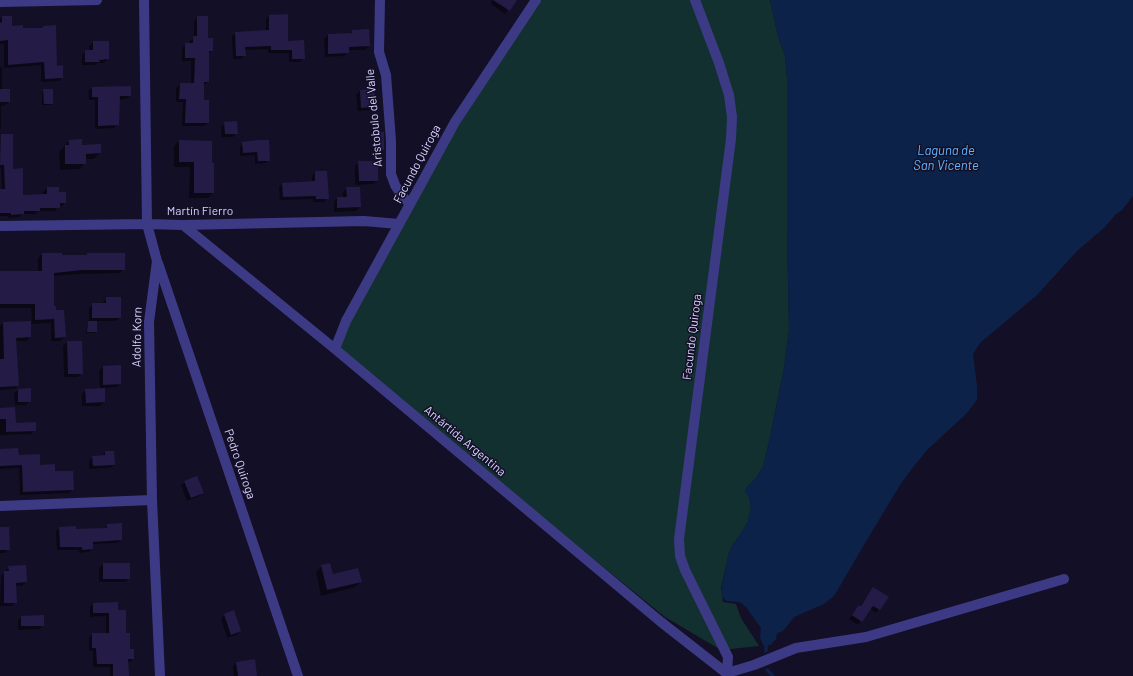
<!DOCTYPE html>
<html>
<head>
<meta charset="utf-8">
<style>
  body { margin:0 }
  canvas { display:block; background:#130f26 }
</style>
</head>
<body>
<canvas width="1133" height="676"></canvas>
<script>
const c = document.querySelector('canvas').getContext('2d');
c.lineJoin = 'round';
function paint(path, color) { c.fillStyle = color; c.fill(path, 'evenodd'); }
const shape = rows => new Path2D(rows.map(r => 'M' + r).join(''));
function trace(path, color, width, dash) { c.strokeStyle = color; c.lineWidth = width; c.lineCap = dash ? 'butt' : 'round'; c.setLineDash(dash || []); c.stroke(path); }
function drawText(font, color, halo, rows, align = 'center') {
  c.font = font + ' Barlow,sans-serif'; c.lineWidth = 3; c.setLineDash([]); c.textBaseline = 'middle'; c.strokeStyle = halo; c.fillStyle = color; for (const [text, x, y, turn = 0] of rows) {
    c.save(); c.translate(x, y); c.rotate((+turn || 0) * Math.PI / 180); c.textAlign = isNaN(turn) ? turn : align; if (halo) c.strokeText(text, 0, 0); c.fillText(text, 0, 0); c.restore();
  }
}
paint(shape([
  [536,0,770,0,778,36,785,56,787,78,787,231,789,329,784,368,769,442,763,467,756,478,747,487,745,492,749,496,751,507,748,521,742,532,731,547,728,556,721,589,723,602,736,604,741,618,759,646,721,650,665,617,335,349,424,176]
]), '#12302f');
paint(shape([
  [770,0,1133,0,1133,196,1122,210,1116,214,1104,228,1078,250,1037,295,980,343,973,354,977,386,977,400,965,415,928,449,914,466,902,482,868,538,834,596,824,604,794,617,783,631,777,633,776,639,770,645,763,645,760,638,761,628,746,607,740,602,727,601,723,598,721,592,728,556,731,547,742,532,748,521,751,507,749,496,745,492,745,489,756,478,763,467,769,442,784,368,789,329,787,231,787,78,785,56,778,36]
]), '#0c2248');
paint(shape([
  [492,0,515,0,505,14,491,4],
  [269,16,287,42,304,58,300,62,289,62,289,53,268,53,268,49,244,50,245,55,241,59,233,59,232,36,236,33,266,31,266,19],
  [2,17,11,17,11,27,22,29,42,29,44,27,56,67,62,78,59,81,41,82,41,65,4,68,4,44,0,44,0,19],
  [198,17,212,51,208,54,208,82,203,85,203,101,208,123,204,126,182,126,183,102,176,102,176,88,180,84,191,84,191,61,182,61,182,48,186,44,190,44,190,41,194,37,194,21],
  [369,30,369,46,365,50,348,50,348,53,344,56,325,57,324,39,328,35,349,34,352,31],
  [93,42,108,59,104,63,97,63,95,65,82,65,82,55,86,51,89,51,89,46],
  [0,67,2,67,2,90,9,102,5,105,1,106,1,128,0,130],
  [92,88,130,96,126,99,119,100,118,124,114,128,95,129,95,100,89,100,88,91],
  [44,90,52,103,51,105,42,105,42,92],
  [360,91,375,106,371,110,358,111,356,95],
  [225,123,237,133,233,137,222,137,221,127],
  [377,133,383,150,380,154,374,154,374,137],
  [1,135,12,135,12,170,22,196,43,195,43,192,47,188,58,188,58,193,65,202,62,206,59,206,55,211,38,211,35,214,22,214,19,217,8,218,8,216,0,216,0,190,2,190,1,168,0,168],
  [69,141,81,146,100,153,94,159,85,159,85,163,80,169,60,170,59,152],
  [179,141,211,142,213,193,208,198,189,198,190,167,174,167,174,146],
  [268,141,269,160,266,163,255,164,255,155,240,156,240,146,243,143],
  [359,162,377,181,374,184,355,185,355,166],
  [315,172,327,199,324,202,313,202,313,199,280,200,279,187,282,184,312,182,312,176],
  [347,188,360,207,356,211,334,212,334,202,337,198,343,198,343,192],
  [42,254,61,254,60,256,86,256,88,254,124,269,120,273,78,274,53,276,53,307,65,337,60,341,51,341,51,323,30,324,30,337,27,341,15,341,18,386,14,389,0,390,0,326,3,323,32,322,31,308,0,308,0,272,38,272,38,258],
  [107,298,120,318,116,321,96,321,96,332,95,333,86,333,87,324,89,322,89,308,93,304,103,304,103,302],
  [67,342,82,373,78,377,64,377,63,346],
  [103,367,120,383,117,387,104,388,104,402,100,406,82,406,82,394,86,390,100,389,99,371],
  [18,390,30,401,26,405,15,405,14,393],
  [0,409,15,424,35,430,31,434,0,435],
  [0,450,18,456,54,472,73,489,69,493,20,495,19,468,0,469],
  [105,452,114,465,110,468,89,469,89,460,93,457,101,457],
  [185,482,203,493,199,496,187,501,181,485],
  [108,525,121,540,118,543,92,544,92,549,89,552,79,553,79,550,57,550,56,531,60,528,75,530,104,529],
  [0,528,9,549,5,553,0,553],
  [103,564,129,564,129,578,126,582,99,582,99,568],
  [322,566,332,576,361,581,355,587,321,596,316,572],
  [9,567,26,582,22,586,16,586,16,602,12,606,0,606,1,576],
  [874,588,888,597,876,613,870,609,858,625,849,619],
  [93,604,117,611,133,659,130,662,128,662,128,676,110,676,110,667,93,667,93,651,89,651,89,638,92,634,106,634,106,616,90,617,90,607],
  [225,615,239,631,236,635,227,638,221,618],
  [22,617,43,626,39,629,18,630,18,620],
  [236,663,256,676,234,676,233,666]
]), '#0007');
trace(shape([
  [766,645,766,651],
  [767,670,773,676]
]), '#0c2248', 3.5);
paint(shape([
  [493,0,517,0,510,11],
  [288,14,288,41,304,40,305,59,292,59,292,50,271,50,271,46,245,47,246,56,236,56,235,32,269,30,269,15],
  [2,16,12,16,12,26,23,25,23,28,43,28,43,26,56,25,57,66,63,65,63,78,45,79,44,62,8,65,8,40,0,41,0,23,2,22],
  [197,16,208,16,208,38,213,38,213,51,209,51,209,82,204,82,204,100,209,100,209,123,185,123,186,99,179,99,180,83,194,83,195,58,185,58,185,43,193,43,193,36,197,36],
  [369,29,370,46,349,47,349,53,328,54,328,34,352,33,352,30],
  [93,41,109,41,109,59,99,60,100,62,85,62,85,50,93,50],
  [131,86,131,96,120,96,119,125,98,126,98,97,92,97,92,87],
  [0,89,10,89,10,102,0,102],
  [43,89,53,89,53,104,44,104],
  [374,89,376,107,361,108,360,90],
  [237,121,238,134,225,134,224,122],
  [377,132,384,132,384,150,378,151],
  [1,134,13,134,13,169,23,168,23,195,47,194,47,187,59,187,59,192,66,192,66,203,60,203,60,208,40,208,40,211,24,211,24,214,11,215,11,213,0,213,0,189,5,189,4,165,0,165],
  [82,139,82,145,101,144,101,153,86,154,86,164,65,164,65,145,69,145,69,140],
  [179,140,212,141,212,163,214,163,214,193,194,193,194,162,179,162],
  [257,140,269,140,270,161,258,161,257,152,243,153,242,142],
  [358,161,378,161,378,181,359,181],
  [315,171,327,171,329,199,316,199,316,196,283,197,282,183,315,181],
  [346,187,360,187,361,207,337,208,337,197,347,197],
  [42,253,62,253,62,255,87,255,87,253,125,253,125,270,83,270,54,273,54,306,56,306,56,310,64,310,66,337,55,338,54,319,35,320,35,304,0,304,0,271,42,271],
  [106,297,121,297,121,318,92,318,92,303,106,303],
  [31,321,31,337,16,338,19,386,0,387,0,359,4,359,3,322],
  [88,321,97,321,97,332,87,332],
  [67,341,82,341,83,374,68,374],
  [121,365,121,384,103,385,103,366],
  [31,388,31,402,18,402,18,389],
  [105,388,105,402,86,403,85,389],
  [15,407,16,423,36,422,36,431,6,432,6,419,0,419,0,408],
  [18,448,19,455,40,454,40,465,55,464,55,471,73,471,74,490,23,492,22,465,0,466,0,449],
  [105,451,114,451,115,465,93,466,92,456,105,455],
  [197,476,204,493,191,498,184,481],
  [122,523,122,540,93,542,93,549,82,550,82,547,60,547,59,527,76,526,76,529,107,528,107,524],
  [0,527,9,527,10,550,0,550],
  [103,563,130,563,130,579,103,579],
  [330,563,333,574,358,568,362,582,327,590,321,565],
  [26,565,27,582,16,583,17,603,4,603,4,571,9,571,8,566],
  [873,587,889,597,880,610,873,606,862,622,852,615,859,605,861,606],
  [118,602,118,610,126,610,126,633,130,633,130,649,134,649,134,659,128,659,129,676,113,676,113,664,97,664,96,648,92,648,92,633,109,633,109,613,93,613,93,603],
  [234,610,241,631,231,635,224,614],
  [44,615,44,626,21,626,21,616],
  [255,659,257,676,238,676,236,662]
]), '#241b47');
trace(shape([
  [144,0,147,224,157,261,149,322,152,500,160,676],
  [380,0,379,52,386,75,391,141,391,174,395,185,402,196,410,204],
  [695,0,719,63,729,95,732,117,731,139,679,539,680,556,685,570,728,657,727,673,754,665,796,648,866,637,1064,579],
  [0,2,97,0],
  [183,225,335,349,661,622,730,676],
  [0,226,147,224,183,225,364,221,399,224],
  [158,263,298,676],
  [335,349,346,321,455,122,536,0],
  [0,506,152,500]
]), '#3d3a85', 10);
drawText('12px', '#d9d4ff', '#130f26', [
  ["Aristobulo del Valle",374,118,-95],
  ["Facundo Quiroga",417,164,-62],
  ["Martín Fierro",200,211],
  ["Adolfo Korn",137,337,-89],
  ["Facundo Quiroga",692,337,-83],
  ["Antártida Argentina",465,441,40],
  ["Pedro Quiroga",240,464,71]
]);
drawText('italic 13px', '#62b6ff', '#130f26', [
  ["Laguna de",946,151],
  ["San Vicente",946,166]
]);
</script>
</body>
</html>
